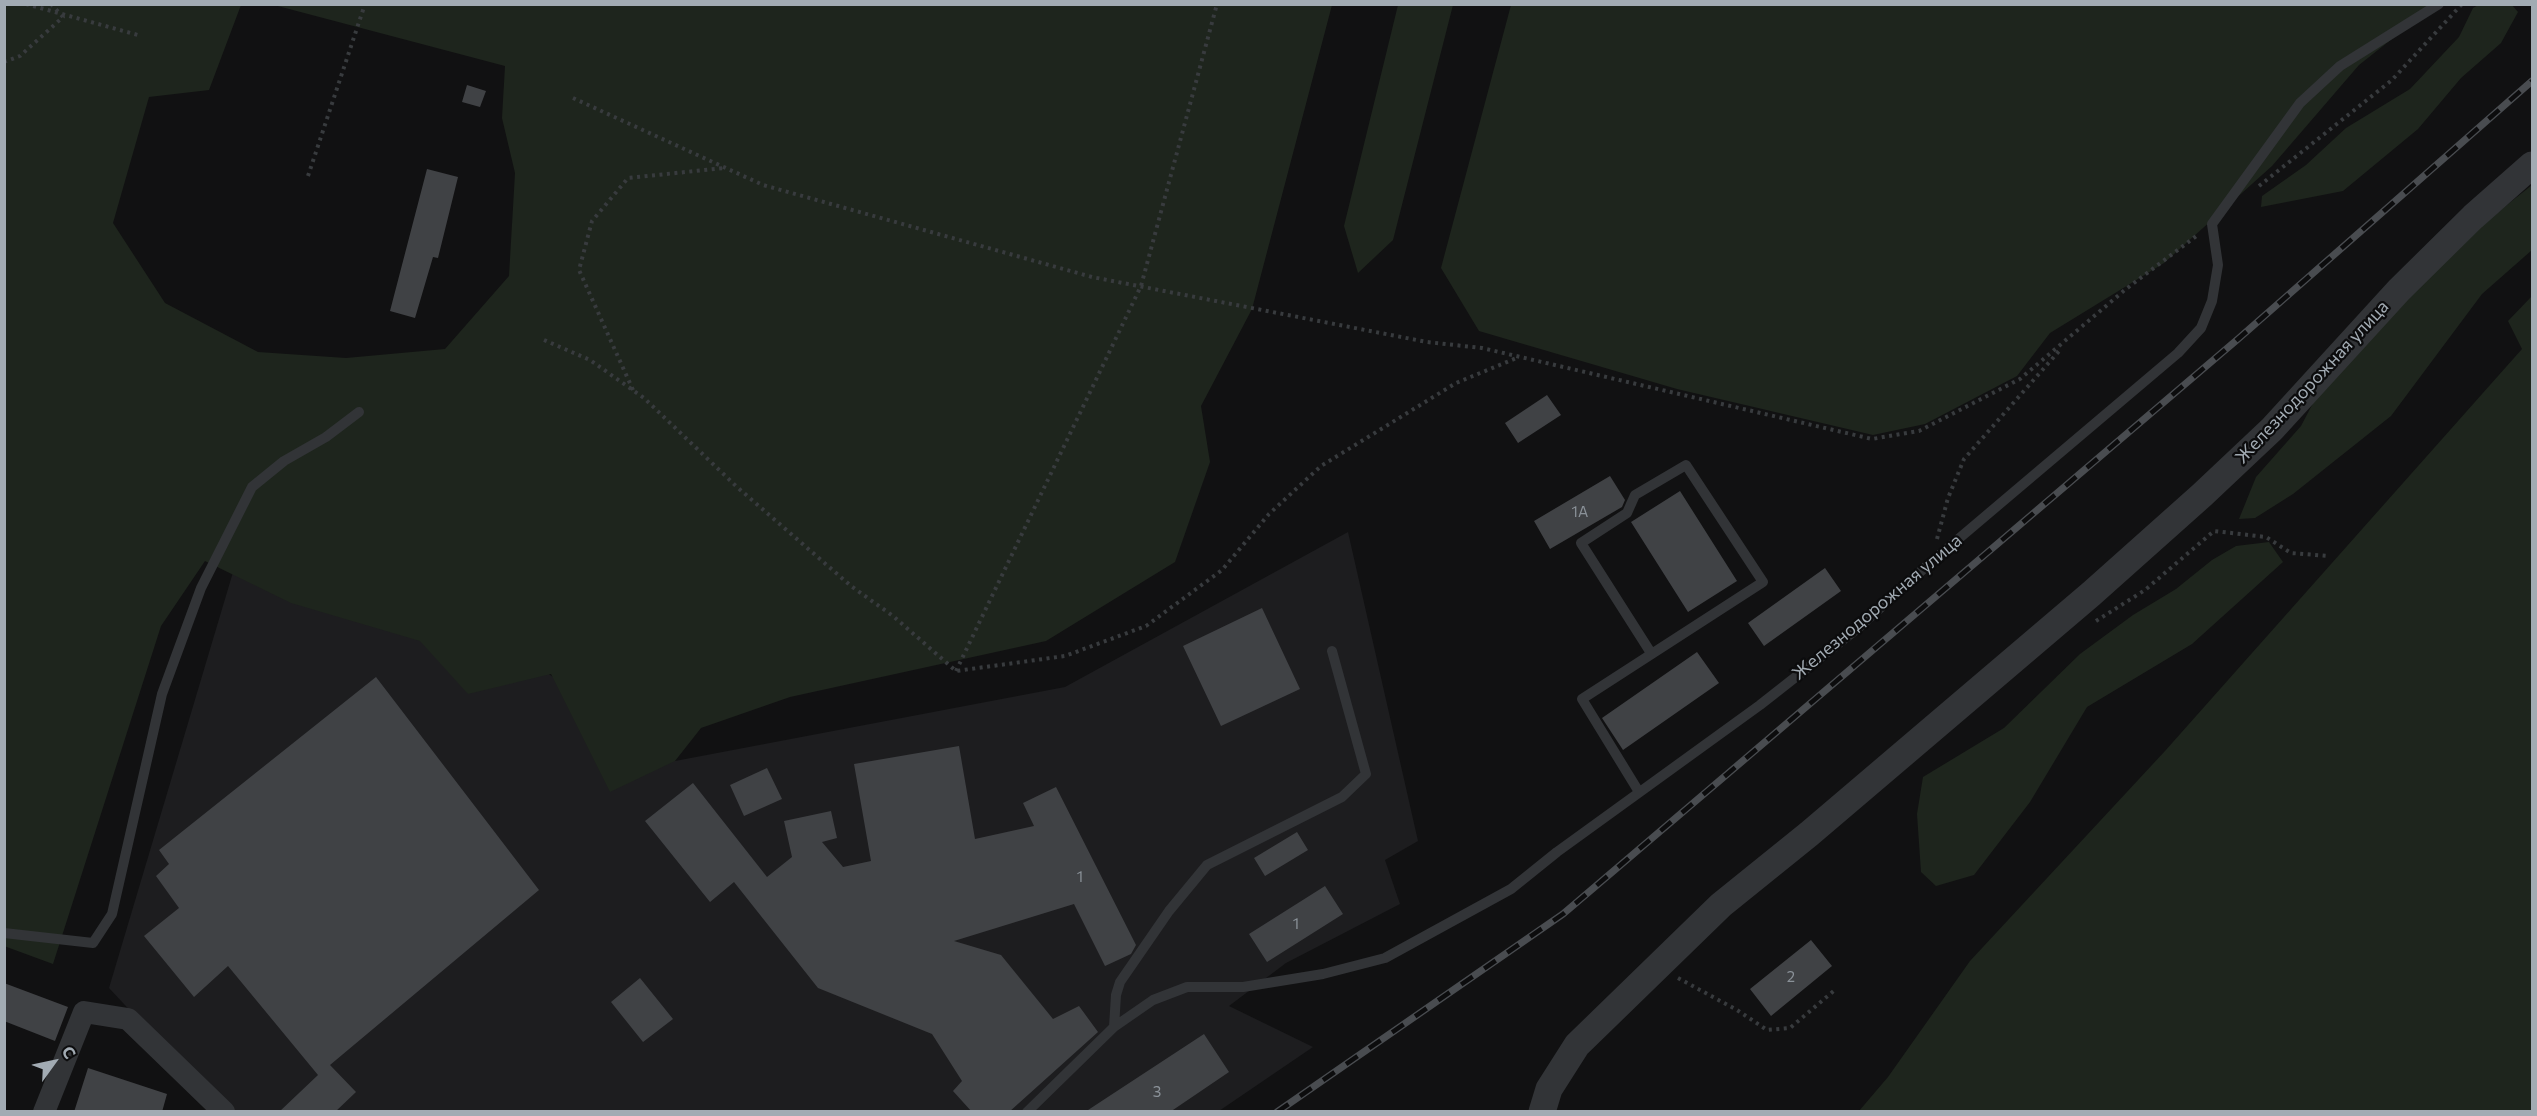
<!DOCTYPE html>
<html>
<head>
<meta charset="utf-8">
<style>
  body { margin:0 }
  #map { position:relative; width:2537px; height:1116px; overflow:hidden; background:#111112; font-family:Commissioner,sans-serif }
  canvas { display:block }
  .frame { position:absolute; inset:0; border:6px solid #a2abb3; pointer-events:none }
  .north { position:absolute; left:24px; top:1032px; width:60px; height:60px; -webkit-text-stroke:4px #0c0c0d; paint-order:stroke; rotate:57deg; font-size:16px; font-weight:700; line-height:24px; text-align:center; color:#a2abb3 }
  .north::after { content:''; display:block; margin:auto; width:21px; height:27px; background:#a2abb3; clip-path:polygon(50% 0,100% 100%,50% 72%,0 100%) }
</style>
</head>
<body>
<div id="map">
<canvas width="2537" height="1116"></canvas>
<div class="frame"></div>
<div class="north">С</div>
</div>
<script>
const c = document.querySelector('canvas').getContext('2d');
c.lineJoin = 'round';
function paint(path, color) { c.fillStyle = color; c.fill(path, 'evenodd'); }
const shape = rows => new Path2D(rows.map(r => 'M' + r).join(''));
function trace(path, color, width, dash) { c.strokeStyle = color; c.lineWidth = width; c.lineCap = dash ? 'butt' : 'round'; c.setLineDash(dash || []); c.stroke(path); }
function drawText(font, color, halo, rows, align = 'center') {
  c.font = font + ' Commissioner,sans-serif'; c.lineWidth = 4.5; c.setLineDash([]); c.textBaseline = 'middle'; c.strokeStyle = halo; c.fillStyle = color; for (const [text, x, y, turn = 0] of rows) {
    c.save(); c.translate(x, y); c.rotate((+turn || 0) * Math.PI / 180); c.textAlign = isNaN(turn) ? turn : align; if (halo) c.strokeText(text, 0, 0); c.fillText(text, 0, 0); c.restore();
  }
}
paint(shape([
  [245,532,482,628,675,761,1065,687,1348,532,1418,841,1385,860,1400,904,1286,963,1229,1006,1313,1047,1219,1111,224,1111,109,988]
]), '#1d1d1f');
paint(shape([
  [2480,4,2512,5,2518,12,2501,43,2461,78,2418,129,2343,191,2261,207,2262,196,2306,165,2346,128,2410,89,2459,37,2473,8],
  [4,5,241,5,209,90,149,97,113,223,165,303,258,352,346,358,445,349,509,276,515,173,502,118,505,66,274,5,1332,5,1252,309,1201,406,1210,462,1175,562,1046,641,790,697,701,728,675,761,610,792,551,674,468,694,420,641,291,603,205,561,161,626,53,964,4,946],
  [1398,5,1453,5,1393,240,1358,273,1344,226],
  [1511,5,2441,5,2421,16,2359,65,2272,166,2164,263,2050,333,2017,376,1925,424,1873,435,1677,389,1479,331,1441,268],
  [2532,185,2532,250,2482,294,2391,416,2293,494,2255,518,2239,519,2256,477,2301,426,2333,365,2448,252],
  [2532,296,2532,1111,1859,1111,1888,1077,1970,961,2165,751,2522,349,2508,321],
  [2269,542,2283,562,2192,644,2087,707,2030,802,1974,875,1936,886,1921,872,1917,814,1923,777,2004,728,2080,654,2133,615,2176,589,2212,560,2236,546]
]), '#1e251d');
paint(shape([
  [467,85,486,91,480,107,462,102],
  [427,169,458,177,438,258,433,257,415,318,390,311],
  [1547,395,1561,415,1518,443,1505,423],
  [1610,476,1625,500,1622,507,1550,549,1534,521],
  [1680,491,1737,581,1688,612,1631,522],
  [1825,568,1841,591,1764,646,1748,623],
  [1262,608,1300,689,1221,726,1183,646],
  [1697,652,1719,683,1623,750,1602,718],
  [376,677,539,890,330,1065,356,1092,335,1112,279,1112,318,1075,228,966,194,997,144,936,179,908,156,876,169,864,159,850],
  [959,746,975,839,1034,826,1023,803,1056,787,1136,945,1131,954,1105,966,1074,904,954,941,1001,955,1053,1019,1079,1006,1098,1032,1009,1112,972,1112,953,1091,962,1081,932,1034,818,988,734,882,710,902,645,821,693,783,767,877,792,857,784,821,831,811,837,838,822,842,843,867,871,861,854,764],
  [767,768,782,799,744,816,730,785],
  [1297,832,1308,850,1265,876,1254,858],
  [1325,886,1343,914,1267,962,1249,934],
  [1811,940,1832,966,1771,1016,1750,989],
  [640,978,673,1019,643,1042,611,1002],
  [4,983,68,1007,55,1041,4,1021],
  [1204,1034,1229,1072,1170,1112,1085,1112],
  [88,1068,167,1094,162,1112,74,1112]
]), '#404245');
trace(shape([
  [26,4,138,35],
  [4,62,20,56,63,17,51,4],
  [573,98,763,185,1092,277,1427,342,1482,348,1872,439,1919,431,2020,379,2126,289,2199,234],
  [308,176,365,4],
  [2259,186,2392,80,2462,4],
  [544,340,590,360,644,398,737,487,851,586,893,616,956,671,1065,656,1146,626,1222,570,1269,514,1321,466,1456,383,1519,357],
  [633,390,579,270,592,221,628,178,724,168],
  [1937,539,1948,498,1964,459,2060,350],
  [2096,621,2145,590,2214,531,2266,537,2291,553,2329,556],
  [956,671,1141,286,1217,4],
  [1678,978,1737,1010,1767,1030,1790,1028,1836,989]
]), '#383b3e', 4, [3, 4.5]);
trace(shape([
  [1639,792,1582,699,1763,582,1686,465,1635,495,1627,513,1581,543,1651,653],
  [4,933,93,943,112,914,162,694,201,588,252,487,284,461,326,437,359,412],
  [1114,1027,1153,1000,1187,987,1243,987,1323,974,1385,958,1511,889,1557,852,1760,705,1858,628,1930,563,2178,353,2201,328,2212,301,2218,265,2212,224,2300,103,2340,66,2439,4],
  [1027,1112,1114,1027,1116,995,1120,982,1169,911,1207,865,1342,797,1366,774,1332,651]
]), '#323437', 10);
trace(shape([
  [44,1112,84,1012,128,1019,224,1112]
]), '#323437', 22);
trace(shape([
  [1542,1112,1549,1089,1577,1045,1721,905,1809,834,2091,594,2202,495,2272,429,2399,290,2473,217,2532,165]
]), '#323437', 27);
const rail = shape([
  [1277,1112,1563,914,2238,339,2532,81]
]);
trace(rail, '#494c50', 7);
trace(rail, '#0c0c0d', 4.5, [14]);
drawText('15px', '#8a9198', null, [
  ["1А",1580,512],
  ["1",1080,877],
  ["1",1296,924],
  ["2",1791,977],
  ["3",1157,1092]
]);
drawText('18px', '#a2abb3', '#0c0c0d', [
  ["Железнодорожная улица",2312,382,-47],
  ["Железнодорожная улица",1877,607,-40]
]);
</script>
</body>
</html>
